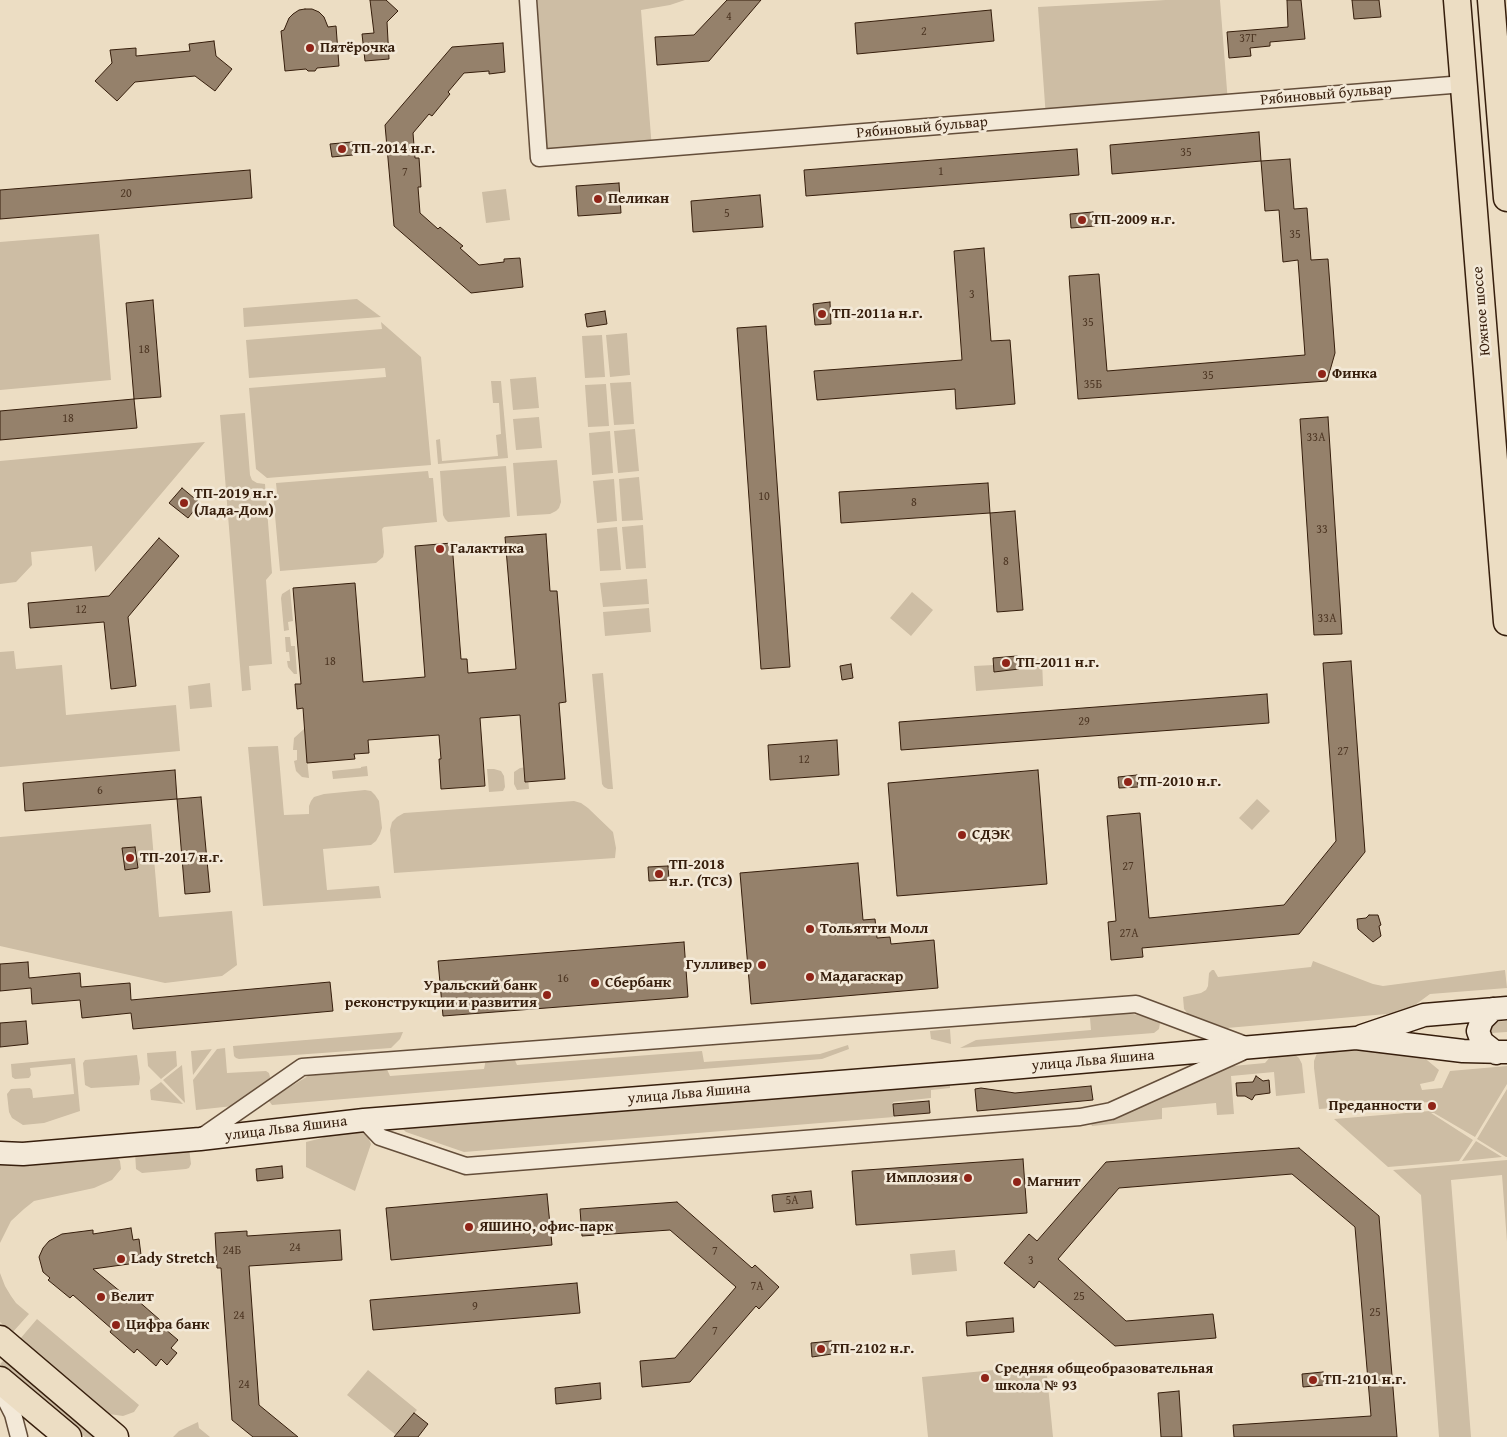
<!DOCTYPE html>
<html>
<head>
<meta charset="utf-8">
<style>
  body { margin:0 }
  canvas { display:block; background:#ecddc3 }
</style>
</head>
<body>
<canvas width="1507" height="1437"></canvas>
<script>
const c = document.querySelector('canvas').getContext('2d');
c.lineJoin = 'round';
function paint(path, color) { c.fillStyle = color; c.fill(path, 'evenodd'); }
const shape = rows => new Path2D(rows.map(r => 'M' + r).join(''));
function trace(path, color, width, dash) { c.strokeStyle = color; c.lineWidth = width; c.lineCap = dash ? 'butt' : 'round'; c.setLineDash(dash || []); c.stroke(path); }
function drawText(font, color, halo, rows, align = 'center') {
  c.font = font + ' "Gentium Book Plus",serif'; c.lineWidth = 5; c.setLineDash([]); c.textBaseline = 'middle'; c.strokeStyle = halo; c.fillStyle = color; for (const [text, x, y, turn = 0] of rows) {
    c.save(); c.translate(x, y); c.rotate((+turn || 0) * Math.PI / 180); c.textAlign = isNaN(turn) ? turn : align; if (halo) c.strokeText(text, 0, 0); c.fillText(text, 0, 0); c.restore();
  }
}
paint(shape([
  [528,0,685,0,670,5,641,10,652,149,539,158],
  [1166,0,1220,0,1228,103,1046,118,1038,7],
  [506,189,510,220,486,223,482,192],
  [99,234,111,380,0,390,0,242],
  [357,299,381,317,244,327,243,308],
  [381,322,421,357,431,465,267,478,256,469,249,388,386,377,385,368,249,378,246,340,382,329],
  [627,333,630,375,610,377,606,335],
  [602,335,605,377,585,378,582,336],
  [536,377,539,408,513,410,510,379],
  [491,381,501,381,508,458,438,464,436,440,440,439,442,461,498,456,496,435,501,434,499,403,493,403],
  [631,382,634,424,614,425,610,383],
  [606,384,609,426,588,427,585,385],
  [245,413,250,475,252,480,257,483,265,484,272,573,266,580,272,664,249,666,251,690,242,691,220,415],
  [539,417,542,448,516,450,513,419],
  [635,429,639,471,618,473,614,431],
  [610,431,613,473,592,475,589,433],
  [205,442,95,572,92,546,31,552,32,565,16,582,0,584,0,461],
  [557,460,561,502,559,508,556,511,550,514,517,516,513,463],
  [506,466,510,517,448,522,445,519,443,515,440,471],
  [428,471,429,478,433,478,437,522,384,527,382,529,384,552,383,557,376,563,280,571,273,493,277,493,276,483],
  [639,477,643,520,622,521,619,479],
  [614,479,617,521,597,523,593,481],
  [643,525,646,568,626,569,622,527],
  [617,527,621,570,600,571,597,529],
  [647,579,649,604,603,607,600,583],
  [290,589,293,621,288,622,289,630,284,631,281,598,282,594],
  [912,592,933,610,911,636,890,618],
  [649,608,651,632,605,636,603,612],
  [285,637,290,637,291,646,295,646,297,674,294,674,288,667,287,661,290,661,289,652,286,652],
  [14,651,16,669,62,665,66,715,176,705,180,751,0,767,0,652],
  [1042,659,1043,686,976,691,974,666,994,665,995,672,1018,669,1018,661],
  [603,673,613,789,608,789,604,787,602,784,592,674],
  [210,683,212,707,190,709,188,686],
  [304,729,309,778,302,777,296,771,294,761,297,760,297,750,293,750,294,738],
  [278,746,284,815,309,814,309,806,311,801,314,797,324,794,365,790,371,791,375,795,379,801,382,828,380,834,376,841,371,845,323,849,327,890,379,886,381,898,263,906,248,747],
  [367,766,368,776,333,779,332,771,361,768,361,767],
  [527,767,529,789,517,790,514,784,514,772,520,768],
  [487,769,494,769,501,771,504,776,505,787,503,791,489,792],
  [1257,799,1270,811,1252,830,1239,818],
  [574,801,581,803,588,808,613,832,616,848,615,858,394,873,390,830,392,822,397,817,404,813],
  [151,824,159,917,232,911,237,965,222,976,165,983,0,946,0,837],
  [1313,961,1373,984,1383,986,1505,970,1507,988,1430,994,1411,1008,1398,1013,1227,1028,1188,1014,1184,1009,1183,997,1201,993,1206,990,1208,986,1209,973,1212,970,1214,970,1218,977,1311,967],
  [1102,1007,1155,1019,1160,1023,1159,1029,1154,1033,960,1048,976,1040,1091,1030,1090,1018,1082,1018,1081,1012],
  [1507,1021,1507,1032,1491,1033,1489,1030,1491,1022],
  [950,1029,951,1044,931,1039,930,1031],
  [403,1032,400,1039,391,1048,239,1059,236,1058,234,1056,233,1046],
  [848,1045,849,1049,822,1059,272,1105,269,1101,270,1099,318,1070,385,1065,390,1076,484,1069,486,1059,514,1058,517,1065,702,1051,704,1062,820,1054],
  [1406,1045,1410,1046,1439,1070,1434,1081,1420,1084,1422,1090,1442,1088,1450,1071,1507,1066,1507,1084,1475,1137,1434,1113,1431,1113,1473,1140,1459,1161,1388,1167,1334,1119,1430,1111,1430,1102,1319,1109,1314,1068,1314,1061,1317,1053],
  [225,1048,227,1073,266,1071,269,1073,270,1077,269,1081,233,1106,196,1110,193,1080,217,1049],
  [213,1049,212,1049,193,1075,191,1051],
  [176,1051,177,1066,161,1079,148,1066,147,1053],
  [1294,1054,1299,1058,1302,1064,1305,1093,1276,1096,1274,1072,1231,1076,1234,1114,1217,1115,1216,1103,1162,1108,1162,1119,1092,1126,1091,1124,1091,1122,1229,1062,1233,1066,1265,1063,1271,1056],
  [137,1055,140,1078,139,1085,91,1088,85,1085,83,1063,85,1060],
  [75,1058,80,1111,44,1123,23,1125,12,1118,9,1112,7,1094,11,1089,30,1088,32,1090,33,1098,74,1094,71,1064,30,1068,31,1075,29,1078,15,1079,12,1077,11,1064],
  [182,1065,185,1103,163,1080],
  [161,1082,183,1104,151,1100,150,1090],
  [950,1082,950,1088,931,1090,931,1098,893,1102,894,1117,464,1152,406,1132,403,1129,403,1128],
  [1507,1089,1507,1157,1506,1157,1477,1139],
  [359,1130,368,1137,371,1144,355,1191,306,1167,306,1142,322,1138,337,1131],
  [1476,1141,1502,1157,1462,1161],
  [189,1148,191,1164,189,1168,186,1169,142,1173,136,1169,135,1152],
  [116,1156,120,1161,121,1169,112,1180,94,1188,34,1201,24,1209,11,1221,0,1243,0,1163],
  [1507,1160,1507,1242,1502,1175,1451,1180,1471,1437,1439,1437,1421,1195,1393,1170],
  [955,1250,957,1271,912,1275,910,1254],
  [0,1273,5,1286,11,1296,16,1303,29,1314,12,1333,0,1322],
  [37,1319,139,1405,134,1412,123,1416,109,1414,20,1339],
  [6,1358,98,1437,85,1437,0,1364],
  [1046,1365,1053,1437,928,1437,922,1377],
  [368,1370,417,1410,396,1435,347,1395],
  [198,1422,199,1428,210,1437,173,1437,179,1431]
]), '#cdbda4');
const building = shape([
  [370,0,386,0,398,11,387,22,389,59,365,61,362,34,374,33,370,0],
  [727,0,761,0,709,61,657,65,655,37,694,35,727,0],
  [1287,0,1301,0,1305,39,1270,42,1270,46,1250,48,1251,56,1229,58,1227,32,1288,27,1287,0],
  [1352,0,1379,0,1381,17,1354,19,1352,0],
  [305,9,312,9,319,12,324,17,328,27,336,26,339,66,317,68,315,71,308,71,306,69,285,71,281,31,284,30,289,18,293,14,299,10,305,9],
  [991,10,994,41,857,54,855,23,991,10],
  [214,41,216,56,232,69,215,91,195,76,135,82,117,101,95,81,112,63,110,50,136,48,136,56,190,51,189,44,214,41],
  [503,43,505,72,489,74,489,71,464,73,448,92,450,94,432,116,429,114,413,133,415,158,419,158,421,187,418,187,420,213,438,229,440,227,463,246,460,248,479,265,504,262,504,259,520,258,523,287,471,293,394,226,385,125,452,47,503,43],
  [1259,132,1261,161,1112,174,1110,145,1259,132],
  [352,142,353,155,332,157,330,144,352,142],
  [1077,149,1079,175,806,196,804,170,1077,149],
  [1290,159,1294,209,1307,208,1311,260,1328,259,1335,353,1327,381,1078,399,1069,276,1099,274,1107,371,1305,355,1298,260,1283,262,1279,210,1265,211,1261,161,1290,159],
  [250,170,252,198,0,219,0,190,250,170],
  [619,183,621,213,578,216,576,186,619,183],
  [760,195,763,227,693,232,691,201,760,195],
  [1093,212,1095,226,1071,228,1070,214,1093,212],
  [984,248,991,341,1010,340,1015,404,956,409,955,389,817,400,814,371,962,360,954,251,984,248],
  [153,300,161,397,134,399,126,303,153,300],
  [830,302,831,324,815,325,813,304,830,302],
  [605,311,607,324,587,327,585,314,605,311],
  [766,326,790,667,761,669,737,328,766,326],
  [134,399,137,428,0,440,0,411,134,399],
  [1328,417,1342,634,1314,635,1300,419,1328,417],
  [988,483,990,513,841,523,839,492,988,483],
  [182,488,200,503,188,518,169,503,182,488],
  [1015,511,1023,610,997,612,990,513,1015,511],
  [546,534,550,591,557,591,566,702,559,703,565,779,525,782,520,715,480,718,485,786,441,789,439,759,441,759,439,735,368,740,369,753,354,754,355,759,307,763,303,708,297,709,295,684,301,684,293,588,355,583,363,682,425,677,415,546,452,543,461,659,467,659,468,673,516,669,505,537,546,534],
  [159,538,179,556,128,617,136,686,111,689,104,622,30,628,28,603,109,596,159,538],
  [1017,656,1019,669,994,672,993,658,1017,656],
  [1351,661,1365,852,1299,934,1142,948,1143,957,1111,960,1108,922,1116,921,1107,816,1140,813,1149,918,1284,905,1336,841,1323,663,1351,661],
  [851,664,853,678,842,680,840,666,851,664],
  [1267,694,1269,723,901,750,899,722,1267,694],
  [837,740,839,775,770,780,768,745,837,740],
  [175,770,177,799,25,811,23,783,175,770],
  [1038,770,1047,884,897,896,888,783,1038,770],
  [1137,775,1138,787,1119,788,1118,777,1137,775],
  [201,797,210,892,185,894,177,799,201,797],
  [135,847,138,868,125,870,122,848,135,847],
  [858,863,863,920,875,919,877,938,890,937,891,944,934,940,938,988,751,1004,740,873,858,863],
  [668,866,669,880,649,881,648,867,668,866],
  [1369,915,1378,915,1381,925,1379,926,1381,936,1373,942,1358,929,1357,919,1366,918,1369,915],
  [684,942,688,997,443,1016,438,961,684,942],
  [28,962,29,978,80,973,81,987,130,983,131,1000,330,982,333,1011,133,1029,131,1013,82,1018,80,1000,32,1004,31,988,0,991,0,964,28,962],
  [26,1021,28,1044,0,1047,0,1023,26,1021],
  [1256,1076,1263,1081,1269,1080,1270,1093,1255,1095,1252,1100,1245,1096,1237,1096,1236,1083,1253,1082,1256,1076],
  [1091,1086,1093,1100,977,1111,975,1089,981,1088,1015,1093,1091,1086],
  [929,1101,930,1113,894,1116,893,1104,929,1101],
  [1299,1148,1379,1216,1397,1437,1234,1437,1233,1425,1371,1416,1355,1227,1292,1174,1119,1188,1058,1259,1126,1321,1213,1314,1216,1338,1115,1346,1039,1281,1034,1288,1004,1263,1029,1234,1037,1241,1106,1162,1299,1148],
  [1023,1159,1027,1213,856,1225,852,1171,1023,1159],
  [282,1166,283,1178,257,1181,256,1169,282,1166],
  [811,1191,813,1208,774,1212,772,1195,811,1191],
  [547,1194,552,1245,391,1260,386,1208,547,1194],
  [677,1202,752,1268,755,1265,779,1287,759,1309,756,1306,690,1382,642,1387,640,1361,675,1358,736,1287,670,1230,582,1236,580,1209,677,1202],
  [131,1228,133,1240,139,1239,141,1255,135,1256,136,1263,93,1269,133,1302,136,1299,160,1320,158,1323,178,1340,171,1348,177,1353,167,1365,161,1359,156,1366,137,1349,134,1353,110,1332,112,1329,73,1295,70,1298,48,1280,50,1278,43,1272,39,1257,43,1248,49,1241,62,1234,93,1230,93,1234,131,1228],
  [340,1230,342,1260,249,1266,259,1405,298,1437,253,1437,232,1420,221,1268,217,1268,215,1233,247,1231,247,1236,340,1230],
  [577,1283,580,1313,373,1330,370,1300,577,1283],
  [1013,1318,1014,1332,967,1336,966,1322,1013,1318],
  [831,1341,832,1354,812,1357,811,1343,831,1341],
  [1323,1372,1324,1385,1303,1387,1302,1374,1323,1372],
  [600,1383,601,1399,556,1404,555,1388,600,1383],
  [1179,1391,1182,1437,1161,1437,1158,1393,1179,1391],
  [414,1413,428,1424,418,1437,394,1437,414,1413]
]);
paint(building, '#95816b');
trace(building, '#361e0c', 1);
const street = shape([
  [528,0,539,158,1464,84],
  [364,1120,380,1137,466,1166,1080,1117,1111,1111,1242,1052],
  [200,1138,302,1067,1136,1004,1248,1046],
  [0,1389,13,1414,19,1437]
]);
const secondary = shape([
  [1493,1009,1482,1020,1478,1031,1482,1042,1496,1053],
  [1362,1036,1424,1015,1507,1008],
  [0,1153,23,1154,200,1139,364,1120,965,1072,1356,1038,1463,1051,1507,1052]
]);
const primary = shape([
  [1457,0,1507,622],
  [1491,0,1507,198],
  [0,1339,115,1437],
  [0,1380,68,1437]
]);
trace(street, '#644e3a', 19);
trace(secondary, '#361e0c', 25);
trace(primary, '#361e0c', 29);
trace(street, '#f3e9d8', 16);
trace(secondary, '#f3e9d8', 22);
trace(primary, '#ecddc3', 26);
for (const [x, y, r, color] of [
  [310,48,5,"#8f2418"],
  [342,149,5,"#8f2418"],
  [598,199,5,"#8f2418"],
  [1082,220,5,"#8f2418"],
  [822,314,5,"#8f2418"],
  [1322,374,5,"#8f2418"],
  [184,503,5,"#8f2418"],
  [440,549,5,"#8f2418"],
  [1006,663,5,"#8f2418"],
  [1128,782,5,"#8f2418"],
  [962,835,5,"#8f2418"],
  [130,858,5,"#8f2418"],
  [659,874,5,"#8f2418"],
  [810,929,5,"#8f2418"],
  [762,965,5,"#8f2418"],
  [810,977,5,"#8f2418"],
  [595,983,5,"#8f2418"],
  [547,995,5,"#8f2418"],
  [1432,1106,5,"#8f2418"],
  [968,1178,5,"#8f2418"],
  [1017,1182,5,"#8f2418"],
  [469,1227,5,"#8f2418"],
  [121,1259,5,"#8f2418"],
  [101,1297,5,"#8f2418"],
  [116,1325,5,"#8f2418"],
  [821,1349,5,"#8f2418"],
  [985,1378,5,"#8f2418"],
  [1313,1380,5,"#8f2418"]
]) { const dot = new Path2D(); dot.arc(x, y, r, 0, 2 * Math.PI); c.fillStyle = color; c.fill(dot); trace(dot, '#f3e9d8', 2); }
drawText('12px', '#4e3724', null, [
  ["4",729,17],
  ["2",924,32],
  ["37Г",1248,39],
  ["35",1186,153],
  ["1",941,172],
  ["7",405,173],
  ["20",126,194],
  ["5",727,214],
  ["35",1295,235],
  ["3",972,295],
  ["35",1088,323],
  ["18",144,350],
  ["35",1208,376],
  ["35Б",1093,385],
  ["18",68,419],
  ["33А",1316,438],
  ["10",764,497],
  ["8",914,503],
  ["33",1322,530],
  ["8",1006,562],
  ["12",81,610],
  ["33А",1327,619],
  ["18",330,662],
  ["29",1084,722],
  ["27",1343,752],
  ["12",804,760],
  ["6",100,791],
  ["27",1128,867],
  ["27А",1129,934],
  ["16",563,979],
  ["5А",792,1201],
  ["24",295,1248],
  ["24Б",232,1251],
  ["7",715,1252],
  ["3",1031,1261],
  ["7А",757,1287],
  ["25",1079,1297],
  ["9",475,1307],
  ["25",1375,1313],
  ["24",239,1316],
  ["7",715,1332],
  ["24",244,1385]
]);
drawText('bold 15px', '#361e0c', '#f3e9d8', [
  ["Пятёрочка",320,48],
  ["ТП-2014 н.г.",352,149],
  ["Пеликан",608,199],
  ["ТП-2009 н.г.",1092,220],
  ["ТП-2011а н.г.",832,314],
  ["Финка",1332,374],
  ["ТП-2019 н.г.",194,494],
  ["(Лада-Дом)",194,511],
  ["Галактика",450,549],
  ["ТП-2011 н.г.",1016,663],
  ["ТП-2010 н.г.",1138,782],
  ["СДЭК",972,835],
  ["ТП-2017 н.г.",140,858],
  ["ТП-2018",669,865],
  ["н.г. (ТСЗ)",669,882],
  ["Тольятти Молл",820,929],
  ["Гулливер",752,965,"right"],
  ["Мадагаскар",820,977],
  ["Сбербанк",605,983],
  ["Уральский банк",537,986,"right"],
  ["реконструкции и развития",537,1003,"right"],
  ["Преданности",1422,1106,"right"],
  ["Имплозия",958,1178,"right"],
  ["Магнит",1027,1182],
  ["ЯШИНО, офис-парк",479,1227],
  ["Lady Stretch",131,1259],
  ["Велит",111,1297],
  ["Цифра банк",126,1325],
  ["ТП-2102 н.г.",831,1349],
  ["Средняя общеобразовательная",995,1369],
  ["школа № 93",995,1386],
  ["ТП-2101 н.г.",1323,1380]
], 'left');
drawText('15px', '#361e0c', '#f3e9d8', [
  ["Рябиновый бульвар",1326,95,-5],
  ["Рябиновый бульвар",922,128,-5],
  ["Южное шоссе",1482,311,-95],
  ["улица Льва Яшина",1093,1061,-5],
  ["улица Льва Яшина",689,1094,-5],
  ["улица Льва Яшина",286,1129,-7]
]);
</script>
</body>
</html>
